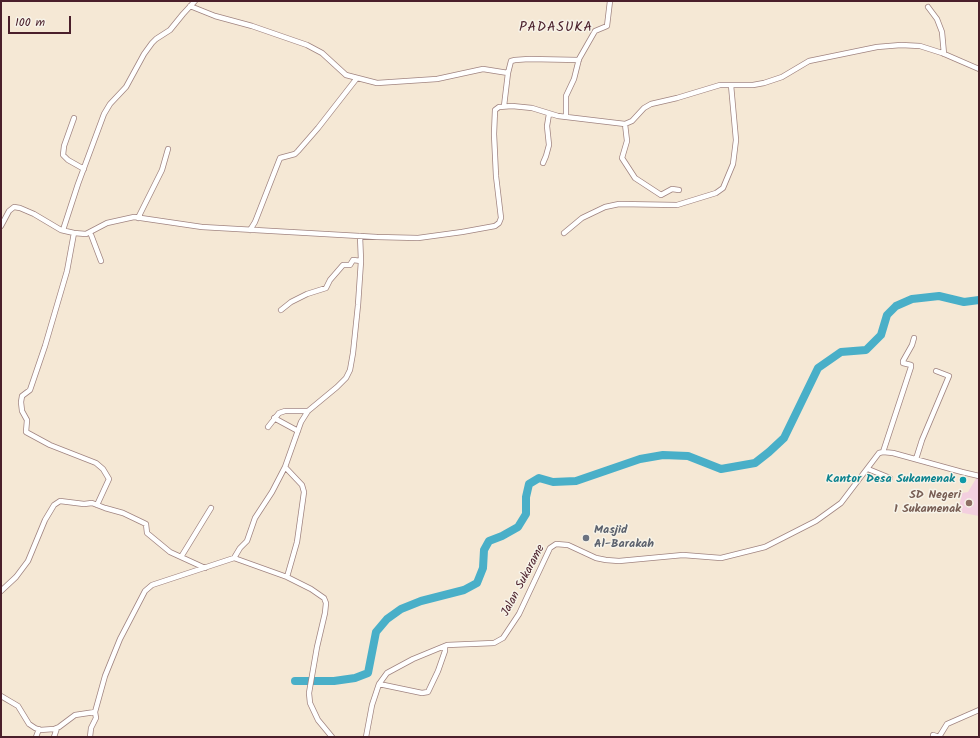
<!DOCTYPE html>
<html>
<head>
<meta charset="utf-8">
<style>
  body { margin:0 }
  #map { position:relative; width:980px; height:738px; overflow:hidden; background:#f5e8d5; font-family:Kalam,sans-serif }
  canvas { display:block }
  .frame { position:absolute; inset:0; border:2px solid #4a1f2b; pointer-events:none }
  .scale { position:absolute; left:8px; top:16px; width:63px; height:18px; box-sizing:border-box; border:2px solid #4a1f2b; border-top:0; padding-left:5px; font-size:12px; line-height:14px; white-space:nowrap; color:#4a1f2b; -webkit-text-stroke:3px #f7f3e8; paint-order:stroke }
</style>
</head>
<body>
<div id="map">
<canvas width="980" height="738"></canvas>
<div class="frame"></div>
<div class="scale">100 m</div>
</div>
<script>
const c = document.querySelector('canvas').getContext('2d');
c.lineJoin = 'round';
function paint(path, color) { c.fillStyle = color; c.fill(path, 'evenodd'); }
const shape = rows => new Path2D(rows.map(r => 'M' + r).join(''));
function trace(path, color, width, dash) { c.strokeStyle = color; c.lineWidth = width; c.lineCap = dash ? 'butt' : 'round'; c.setLineDash(dash || []); c.stroke(path); }
function drawText(font, color, halo, rows, align = 'center') {
  c.font = font + ' Kalam,sans-serif'; c.lineWidth = 3; c.setLineDash([]); c.textBaseline = 'middle'; c.strokeStyle = halo; c.fillStyle = color; for (const [text, x, y, turn = 0] of rows) {
    c.save(); c.translate(x, y); c.rotate((+turn || 0) * Math.PI / 180); c.textAlign = isNaN(turn) ? turn : align; if (halo) c.strokeText(text, 0, 0); c.fillText(text, 0, 0); c.restore();
  }
}
paint(shape([
  [977,477,979,478,979,516,958,512,962,493,968,492]
]), '#f3cfdf');
trace(shape([
  [295,681,334,681,355,678,368,673,376,632,387,619,401,609,421,601,464,590,477,583,483,568,484,550,489,541,502,536,518,527,526,514,526,497,529,484,539,478,553,482,576,481,640,459,663,455,688,456,721,469,755,463,769,452,784,438,818,368,841,352,866,350,881,335,887,315,896,306,912,299,939,296,964,302,979,300]
]), '#49afc8', 8);
const minor = shape([
  [190,6,215,16,252,26,307,45,322,53,346,75,377,83,437,79,483,69,508,73],
  [928,7,937,19,942,32,944,54],
  [504,106,508,73,511,61,515,60,529,59,579,60],
  [566,117,566,96,574,79,579,59,595,31,607,26,610,1],
  [74,118,64,146,63,155,68,160,84,169],
  [625,124,627,141,622,158,635,178,661,195,672,189,679,190],
  [543,163,546,156,549,145,547,126,549,114],
  [138,218,162,170,168,149],
  [1,226,9,211,14,207,20,208,34,214,61,230,74,233,86,234,107,223,134,217,202,227,377,237,418,238,462,232,495,226,499,223,501,218,496,176,494,134,495,110,499,107,512,106,532,108,558,116,625,124,632,121,644,108,651,104,677,98,720,85,753,85,764,83,782,77,809,61,877,47,901,45,920,46,942,53,979,69],
  [63,230,78,184,104,114,110,104,126,87,144,54,152,43,156,39,170,30,183,14,195,1],
  [250,230,255,222,280,158,295,154,298,151,318,128,357,78],
  [90,232,101,261],
  [74,233,67,271,45,346,30,390,22,396,21,402,22,411,27,420,26,432,50,445,96,463,103,469,109,479,97,505],
  [564,233,582,218,605,207,619,204,677,205,716,193,723,188,733,164,736,140,731,85],
  [281,310,291,302,307,294,326,288,330,280,343,265,350,265,353,260,361,261],
  [274,418,298,431],
  [268,427,279,413,285,411,308,411],
  [883,452,911,367,911,365,903,363,903,361,912,345,914,338],
  [916,459,922,440,949,376,936,371],
  [868,469,890,478],
  [181,557,211,508],
  [234,558,240,548,247,541,255,518,272,492,285,467],
  [287,577,297,542,304,492,302,485,285,467,301,422,308,411,337,387,346,378,350,370,353,353,358,305,361,261,360,236],
  [1,591,16,577,28,561,45,520,54,505,60,501,84,504,92,503,105,508,123,513,146,524,147,533,170,552,205,568],
  [379,684,422,693,428,692,438,671,445,651,445,646],
  [1,696,18,706,29,724,35,728,40,730,54,729,59,727,75,715,95,712,105,676,120,639,145,591,152,585,234,558,287,577,311,589,324,598,326,603,325,613,317,647,309,693,310,703,318,720,332,737],
  [933,735,939,737,947,724,979,710],
  [36,737,39,729],
  [54,737,57,728],
  [90,737,91,728,96,718,95,712],
  [366,737,372,705,379,684,387,673,413,659,447,645,494,643,503,638,519,614,550,548,556,544,568,545,596,558,606,560,619,561,683,555,721,558,765,547,816,521,841,503,879,453,883,452,893,453,962,472,979,476]
]);
trace(minor, '#a08480', 6);
trace(minor, '#fff', 4.5);
for (const [x, y, r, color] of [
  [963,480,4,"#0f9aa8"],
  [969,503,4,"#8d6e63"],
  [586,538,4,"#6b7280"]
]) { const dot = new Path2D(); dot.arc(x, y, r, 0, 2 * Math.PI); c.fillStyle = color; c.fill(dot); trace(dot, '#f7f3e8', 1.5); }
drawText('bold 12px', '#0d838f', '#f7f3e8', [
  ["Kantor Desa Sukamenak",955,480]
], 'right');
drawText('bold 12px', '#785e54', '#f7f3e8', [
  ["SD Negeri",961,496],
  ["1 Sukamenak",961,510]
], 'right');
drawText('bold 12px', '#5b616d', '#f7f3e8', [
  ["Masjid",594,531],
  ["Al-Barakah",594,545]
], 'left');
drawText('12px', '#4a1f2b', '#f7f3e8', [
  ["Jalan Sukarame",524,581,-62]
]);
c.letterSpacing = '1px';
drawText('14px', '#4a1f2b', '#f7f3e8', [
  ["PADASUKA",556,29]
]);
c.letterSpacing = '0px';
</script>
</body>
</html>
